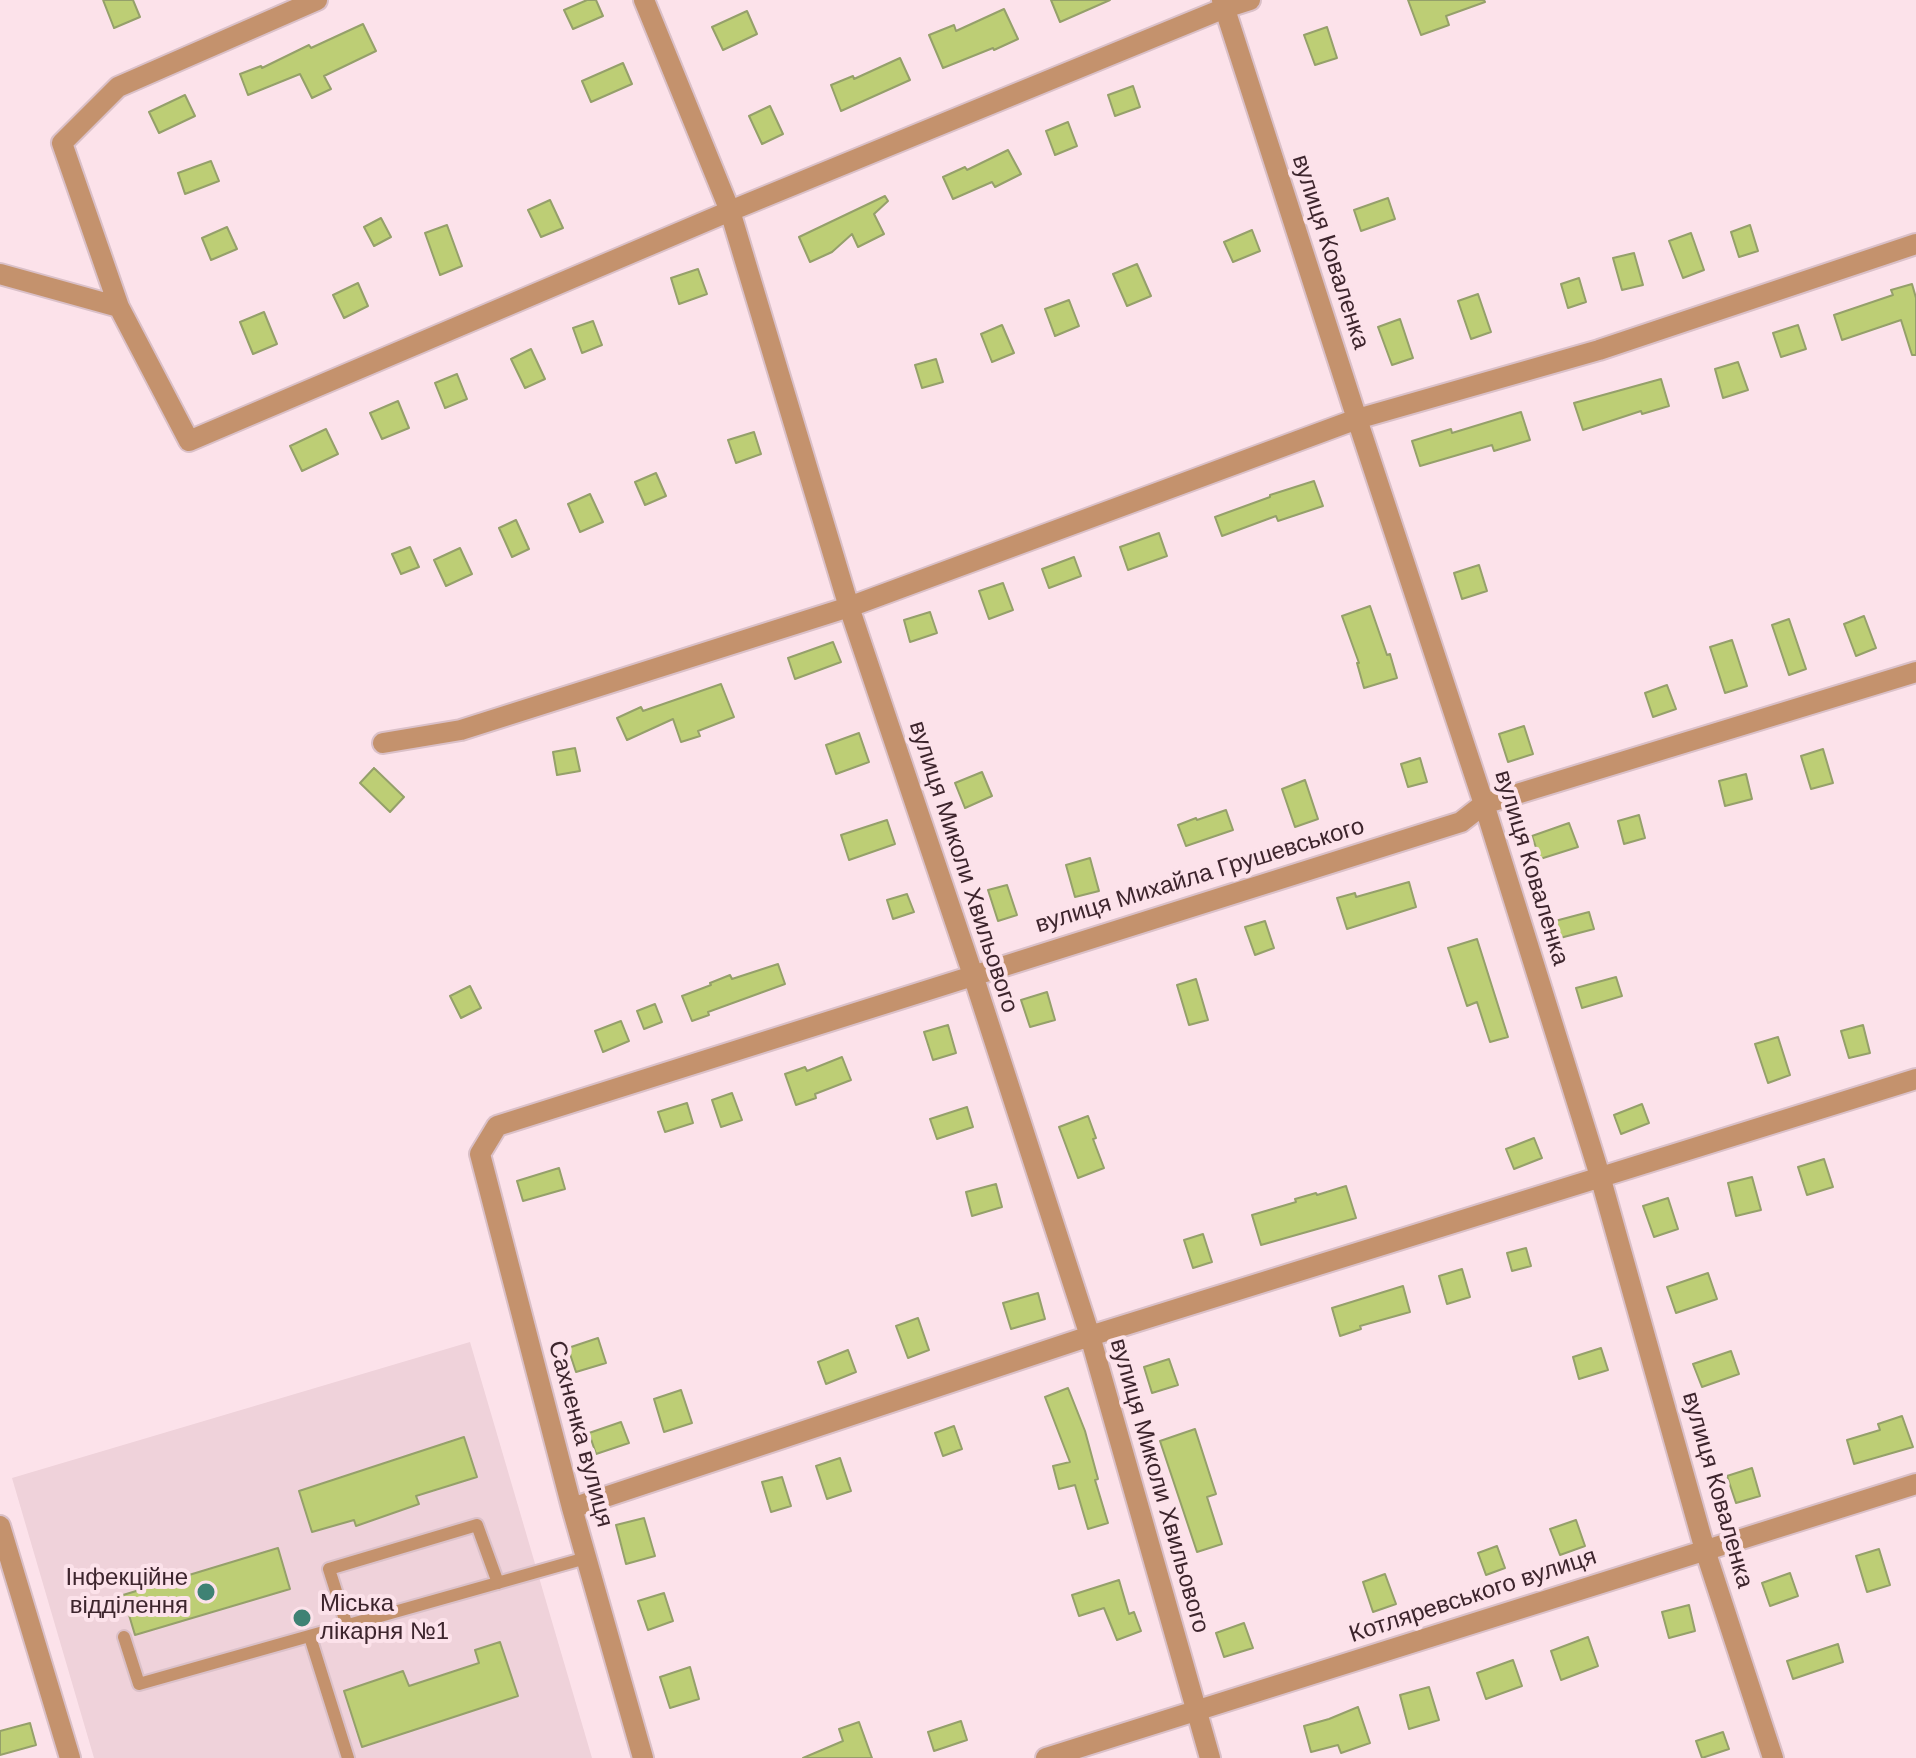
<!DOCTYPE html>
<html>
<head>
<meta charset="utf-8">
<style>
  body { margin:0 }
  canvas { display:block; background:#fce2ea }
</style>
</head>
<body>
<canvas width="1916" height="1758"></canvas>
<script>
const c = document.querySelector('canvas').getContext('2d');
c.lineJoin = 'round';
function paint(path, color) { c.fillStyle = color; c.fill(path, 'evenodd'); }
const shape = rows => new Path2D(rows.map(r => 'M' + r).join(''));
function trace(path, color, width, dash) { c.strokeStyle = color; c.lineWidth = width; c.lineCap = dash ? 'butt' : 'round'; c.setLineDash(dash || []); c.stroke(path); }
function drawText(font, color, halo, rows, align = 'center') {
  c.font = font + ' Arial,sans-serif'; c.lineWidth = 8; c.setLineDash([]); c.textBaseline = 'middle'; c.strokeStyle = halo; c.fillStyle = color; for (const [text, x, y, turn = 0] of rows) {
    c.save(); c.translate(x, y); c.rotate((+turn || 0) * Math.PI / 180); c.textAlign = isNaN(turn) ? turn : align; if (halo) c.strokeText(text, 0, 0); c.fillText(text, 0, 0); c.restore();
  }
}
paint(shape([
  [470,1342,592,1758,94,1758,12,1478]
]), '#efd2da');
const building = shape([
  [103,0,133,0,140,17,114,28,103,0],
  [587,0,596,0,603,16,573,29,564,10,587,0],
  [1051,0,1110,0,1060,22,1051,0],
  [1408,0,1484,0,1485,2,1446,16,1449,25,1421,35,1408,0],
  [1004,9,1018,39,994,50,993,48,943,68,929,35,954,25,956,31,1004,9],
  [747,11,757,34,723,50,712,27,747,11],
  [363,24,376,51,324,76,331,89,312,98,300,74,248,95,240,74,261,66,262,68,309,45,311,48,363,24],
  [1327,27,1337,58,1315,65,1304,35,1327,27],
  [900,58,910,80,841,111,831,85,853,76,854,79,900,58],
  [623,63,632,84,591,102,582,81,623,63],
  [1133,86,1140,107,1115,116,1108,95,1133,86],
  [185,95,195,116,159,133,149,112,185,95],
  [770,106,783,134,762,144,749,116,770,106],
  [1068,122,1077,146,1055,155,1046,131,1068,122],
  [1008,150,1021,174,995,187,992,182,953,199,943,177,965,167,967,170,1008,150],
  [211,161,219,181,185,194,178,173,211,161],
  [885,196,888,201,874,214,884,234,858,247,852,234,832,252,810,262,799,237,885,196],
  [1388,198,1395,219,1361,231,1354,210,1388,198],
  [550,200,563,228,541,237,528,210,550,200],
  [381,218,391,237,374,246,364,227,381,218],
  [447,225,462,266,440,275,425,233,447,225],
  [1750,225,1758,251,1739,257,1731,232,1750,225],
  [227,227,237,249,211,260,202,238,227,227],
  [1252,230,1260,251,1233,262,1224,242,1252,230],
  [1691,233,1704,270,1683,278,1669,241,1691,233],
  [1634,253,1643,285,1622,290,1613,258,1634,253],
  [1137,264,1151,296,1127,306,1113,274,1137,264],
  [698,269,707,294,679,304,671,278,698,269],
  [1579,278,1586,302,1568,308,1561,284,1579,278],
  [358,283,368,306,344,318,333,295,358,283],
  [1912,284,1916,298,1916,355,1912,355,1901,320,1842,340,1834,315,1893,295,1891,290,1912,284],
  [1478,294,1491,332,1471,339,1458,301,1478,294],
  [1069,300,1079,326,1055,336,1045,309,1069,300],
  [264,312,277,344,253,354,240,322,264,312],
  [1400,319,1413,358,1392,365,1378,327,1400,319],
  [593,321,602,345,582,353,573,328,593,321],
  [1002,325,1014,353,992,362,981,334,1002,325],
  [1798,325,1806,349,1781,357,1773,333,1798,325],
  [531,349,545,379,525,388,511,359,531,349],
  [936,359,943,382,922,388,915,365,936,359],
  [1738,362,1748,390,1723,398,1715,369,1738,362],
  [457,374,467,399,445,408,435,383,457,374],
  [1661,379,1669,406,1642,414,1641,411,1583,430,1574,403,1661,379],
  [398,401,409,428,382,439,370,413,398,401],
  [1521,412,1530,440,1494,451,1492,445,1420,466,1412,441,1451,429,1452,433,1521,412],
  [326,429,338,454,302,471,290,446,326,429],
  [754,432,761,454,736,463,728,440,754,432],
  [656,473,666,496,645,505,635,482,656,473],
  [1314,481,1323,506,1278,521,1276,516,1222,536,1215,517,1270,497,1270,495,1314,481],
  [590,494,603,522,580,532,568,504,590,494],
  [516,520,529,549,512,557,499,528,516,520],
  [1159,533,1167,556,1128,570,1120,547,1159,533],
  [410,547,419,567,401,574,392,554,410,547],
  [460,548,472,574,446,586,434,560,460,548],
  [1074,557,1081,576,1049,588,1042,569,1074,557],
  [1479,565,1487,591,1462,599,1454,573,1479,565],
  [1003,583,1013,610,989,619,979,591,1003,583],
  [1370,606,1387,655,1390,654,1397,678,1364,688,1357,663,1359,663,1342,616,1370,606],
  [930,612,937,633,910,642,904,620,930,612],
  [1864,616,1876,648,1856,656,1844,624,1864,616],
  [1789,619,1806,669,1789,675,1772,625,1789,619],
  [1732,640,1747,686,1725,693,1710,647,1732,640],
  [833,642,841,662,795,679,788,658,833,642],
  [721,684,734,717,698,731,700,736,681,742,673,719,627,740,617,718,641,707,643,711,721,684],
  [1667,685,1676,709,1653,717,1645,693,1667,685],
  [1524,726,1533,754,1508,762,1499,734,1524,726],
  [859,733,869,762,836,774,826,745,859,733],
  [575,748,580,771,557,775,553,752,575,748],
  [1823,749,1833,783,1811,789,1801,756,1823,749],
  [1420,758,1427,782,1408,787,1401,764,1420,758],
  [374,768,404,797,390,812,360,783,374,768],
  [982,772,992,796,965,808,955,783,982,772],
  [1746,774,1752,799,1725,806,1719,781,1746,774],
  [1305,780,1318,819,1295,827,1282,789,1305,780],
  [1226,810,1233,830,1186,846,1178,825,1196,818,1197,820,1226,810],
  [1639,815,1645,838,1624,844,1618,821,1639,815],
  [887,820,895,844,849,860,841,835,887,820],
  [1569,823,1578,847,1540,859,1532,836,1569,823],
  [1090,858,1099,891,1075,897,1066,865,1090,858],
  [1409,882,1416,907,1347,929,1337,898,1355,893,1356,897,1409,882],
  [1007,885,1017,915,998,921,988,890,1007,885],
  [907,894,914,912,893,919,887,900,907,894],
  [1589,912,1594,929,1560,938,1555,921,1589,912],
  [1265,921,1274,948,1255,955,1245,927,1265,921],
  [1477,939,1508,1037,1490,1042,1477,1002,1467,1006,1448,948,1477,939],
  [778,964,785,984,708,1012,709,1015,692,1021,682,996,711,985,710,983,730,975,732,979,778,964],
  [1616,977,1622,996,1582,1008,1576,988,1616,977],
  [1196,979,1208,1020,1189,1025,1177,985,1196,979],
  [470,986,481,1008,461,1018,450,996,470,986],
  [1047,992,1055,1020,1030,1027,1021,1000,1047,992],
  [655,1004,662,1022,644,1029,637,1011,655,1004],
  [621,1021,629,1041,603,1052,595,1031,621,1021],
  [948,1025,956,1053,933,1060,924,1032,948,1025],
  [1863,1025,1870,1053,1849,1058,1841,1031,1863,1025],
  [1778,1037,1790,1075,1768,1083,1755,1044,1778,1037],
  [842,1057,851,1080,815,1094,816,1098,796,1105,785,1074,805,1067,807,1071,842,1057],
  [732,1093,742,1120,721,1127,712,1100,732,1093],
  [687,1103,693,1123,665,1132,658,1112,687,1103],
  [1642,1104,1649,1123,1621,1134,1614,1115,1642,1104],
  [967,1107,973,1127,937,1139,930,1119,967,1107],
  [1088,1116,1096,1138,1093,1139,1104,1168,1078,1178,1059,1127,1088,1116],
  [1534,1138,1542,1158,1514,1169,1506,1149,1534,1138],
  [1824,1159,1833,1187,1807,1195,1798,1167,1824,1159],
  [559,1168,565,1189,523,1201,517,1181,559,1168],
  [1752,1177,1761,1210,1736,1216,1728,1183,1752,1177],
  [996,1184,1002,1207,972,1216,966,1192,996,1184],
  [1346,1186,1356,1218,1261,1245,1252,1215,1296,1202,1295,1199,1316,1193,1317,1195,1346,1186],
  [1668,1198,1678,1229,1654,1237,1643,1206,1668,1198],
  [1203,1234,1212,1262,1193,1268,1184,1240,1203,1234],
  [1526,1248,1531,1266,1512,1271,1507,1253,1526,1248],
  [1462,1269,1470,1297,1447,1304,1439,1276,1462,1269],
  [1708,1273,1717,1299,1676,1313,1667,1287,1708,1273],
  [1403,1286,1410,1312,1360,1326,1361,1329,1340,1336,1332,1308,1403,1286],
  [1038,1293,1045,1319,1011,1329,1003,1303,1038,1293],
  [918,1318,929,1350,908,1358,896,1326,918,1318],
  [598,1338,606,1363,576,1372,568,1348,598,1338],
  [1601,1348,1608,1370,1579,1379,1573,1357,1601,1348],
  [848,1350,856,1372,826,1384,818,1362,848,1350],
  [1731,1351,1739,1374,1702,1387,1693,1364,1731,1351],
  [1169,1359,1178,1385,1152,1393,1144,1367,1169,1359],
  [1068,1388,1085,1431,1098,1479,1095,1480,1108,1523,1088,1529,1075,1485,1059,1489,1053,1466,1070,1462,1045,1397,1068,1388],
  [681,1390,692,1423,664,1432,654,1399,681,1390],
  [1902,1416,1913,1447,1854,1464,1847,1440,1880,1430,1878,1424,1902,1416],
  [621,1422,629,1443,596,1454,589,1433,621,1422],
  [954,1426,962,1449,943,1456,935,1433,954,1426],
  [1195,1429,1216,1494,1207,1497,1222,1544,1197,1552,1160,1441,1195,1429],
  [464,1437,477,1477,416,1496,419,1504,356,1526,354,1520,312,1532,299,1491,464,1437],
  [840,1458,851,1491,827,1499,816,1466,840,1458],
  [1752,1468,1760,1496,1736,1503,1727,1476,1752,1468],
  [782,1477,791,1506,771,1512,762,1482,782,1477],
  [644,1518,655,1556,626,1564,616,1525,644,1518],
  [1576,1520,1585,1546,1560,1555,1550,1529,1576,1520],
  [1497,1546,1505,1568,1486,1575,1478,1553,1497,1546],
  [278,1548,290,1589,135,1635,123,1595,278,1548],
  [1879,1549,1890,1585,1867,1592,1856,1556,1879,1549],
  [1790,1573,1798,1596,1770,1606,1762,1583,1790,1573],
  [1385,1574,1396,1604,1373,1612,1363,1582,1385,1574],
  [1119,1580,1129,1614,1134,1612,1141,1631,1117,1640,1104,1608,1079,1616,1072,1595,1119,1580],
  [664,1593,673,1621,648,1630,638,1601,664,1593],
  [1689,1605,1695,1631,1669,1638,1662,1612,1689,1605],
  [1244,1623,1253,1648,1224,1657,1216,1633,1244,1623],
  [1588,1637,1598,1666,1561,1680,1551,1651,1588,1637],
  [500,1642,518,1696,362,1747,344,1691,403,1671,409,1686,479,1663,475,1650,500,1642],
  [1838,1644,1843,1662,1793,1679,1787,1661,1838,1644],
  [1513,1660,1522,1686,1486,1699,1477,1673,1513,1660],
  [690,1667,699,1699,670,1708,660,1677,690,1667],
  [1429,1687,1439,1720,1409,1729,1400,1695,1429,1687],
  [1358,1707,1370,1743,1341,1753,1338,1745,1311,1752,1304,1726,1329,1719,1358,1707],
  [961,1721,967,1740,934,1751,928,1732,961,1721],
  [859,1722,872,1758,803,1758,843,1741,839,1729,859,1722],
  [30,1723,36,1745,0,1755,0,1731,30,1723],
  [1723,1732,1729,1749,1702,1758,1696,1741,1723,1732]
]);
paint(building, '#bdce75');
trace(building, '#95a06a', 2);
const lane = shape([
  [347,1626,329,1569,477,1525,498,1583],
  [124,1637,139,1684,586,1558],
  [310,1637,348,1758]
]);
const street = shape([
  [317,0,118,87,62,143,119,307,189,441,730,211,1225,8,1250,0],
  [644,0,730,211,849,607,973,975,1090,1336,1210,1758],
  [1222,0,1357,419,1484,804,1600,1176,1705,1550,1773,1758],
  [0,274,119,307],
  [383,743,461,730,849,607,1357,419,1599,350,1916,244],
  [572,1508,1090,1336,1916,1079],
  [0,1526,70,1758],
  [643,1758,572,1508,480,1154,497,1126,1461,822,1484,804,1916,672],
  [1046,1758,1916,1484]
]);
trace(lane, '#dac0c8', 16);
trace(street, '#dac0c8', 24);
trace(lane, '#c4926d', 12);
trace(street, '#c4926d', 20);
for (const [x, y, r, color] of [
  [206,1592,10,"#3f8274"],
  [302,1618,10,"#3f8274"]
]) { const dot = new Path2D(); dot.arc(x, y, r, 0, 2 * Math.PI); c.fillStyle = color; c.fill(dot); trace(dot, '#fce2ea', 3); }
drawText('24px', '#3d252d', '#fce2ea', [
  ["вулиця Коваленка",1330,252,72],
  ["вулиця Миколи Хвильового",963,867,72],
  ["вулиця Коваленка",1531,868,73],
  ["вулиця Михайла Грушевського",1200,876,-17],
  ["Сахненка вулиця",580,1434,75],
  ["вулиця Миколи Хвильового",1159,1486,74],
  ["вулиця Коваленка",1717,1490,74],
  ["Котляревського вулиця",1473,1596,-18]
]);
drawText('24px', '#3d252d', '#fce2ea', [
  ["Інфекційне",188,1578],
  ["відділення",188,1606],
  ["Міська",320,1604,"left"],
  ["лікарня №1",320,1632,"left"]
], 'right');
</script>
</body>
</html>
